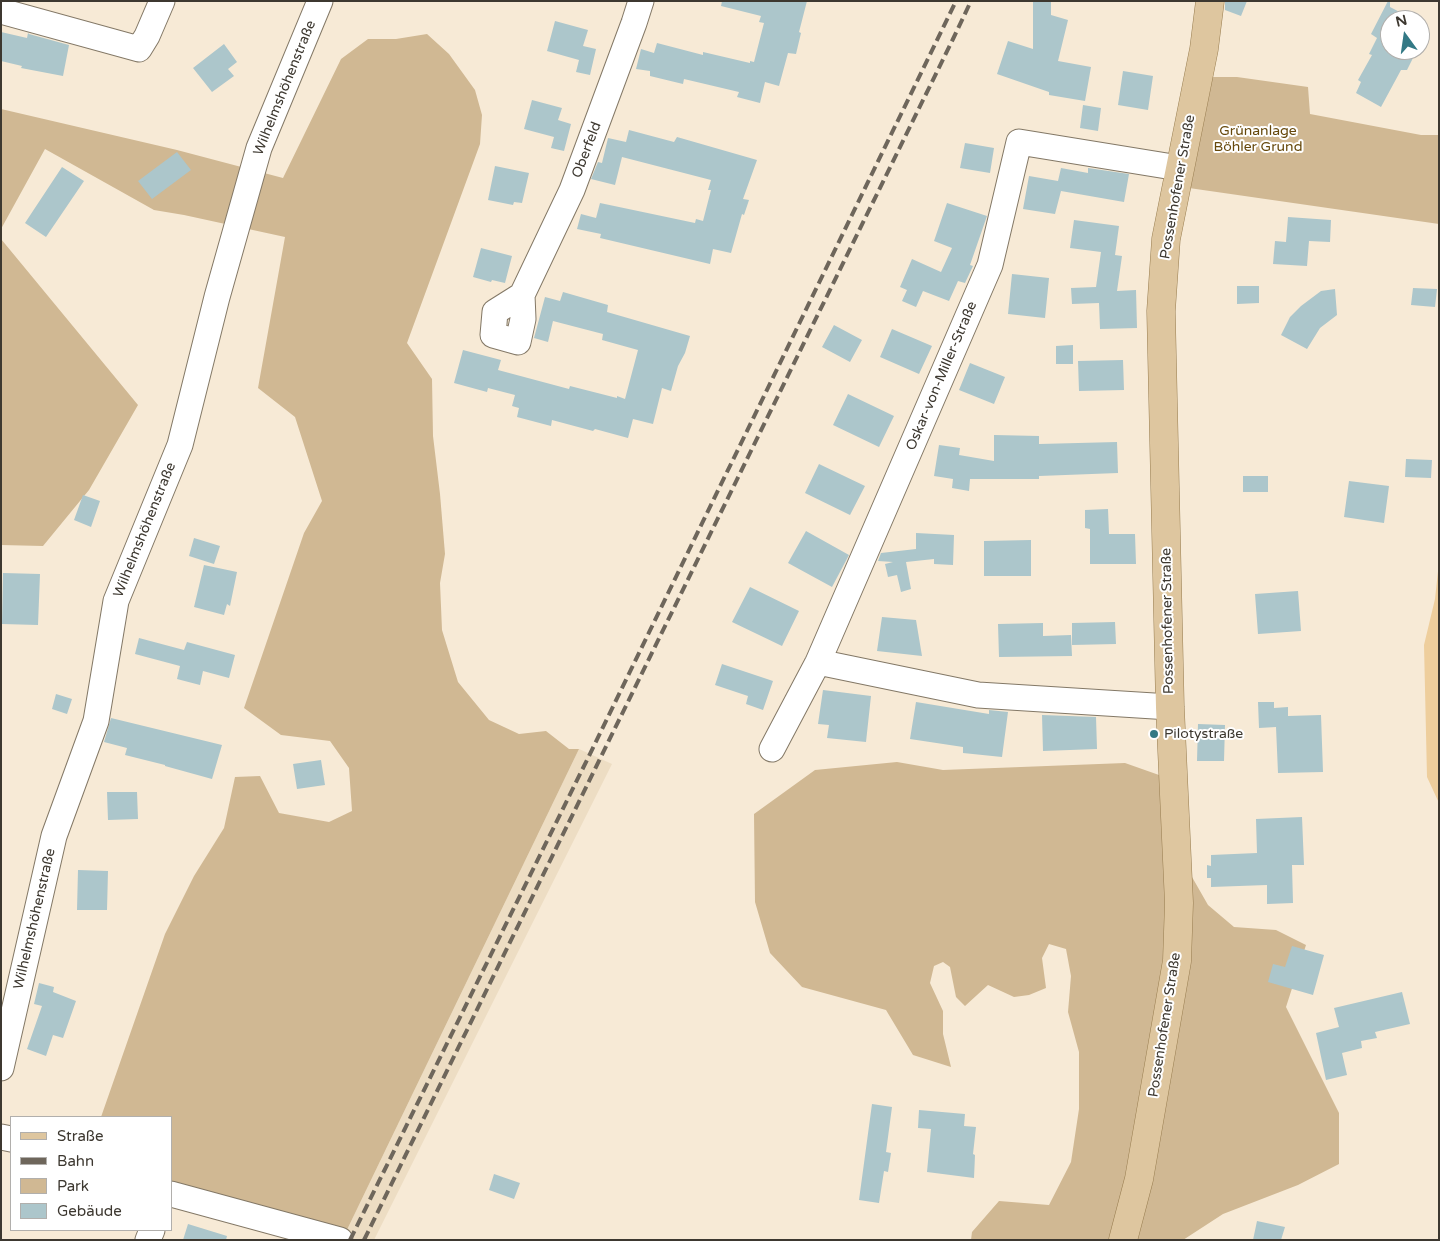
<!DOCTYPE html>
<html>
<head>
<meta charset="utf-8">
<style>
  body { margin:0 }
  #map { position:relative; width:1440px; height:1241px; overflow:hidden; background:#f7ead6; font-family:"Varela Round",sans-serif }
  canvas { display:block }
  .frame { position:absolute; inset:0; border:2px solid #3d3830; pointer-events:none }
  .legend { position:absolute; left:10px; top:1116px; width:162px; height:115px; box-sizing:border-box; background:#fff; border:1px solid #b1afac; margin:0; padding:6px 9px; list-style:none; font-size:15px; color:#3d3830 }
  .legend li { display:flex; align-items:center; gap:10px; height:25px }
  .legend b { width:25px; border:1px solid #b1afac }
  .north { position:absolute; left:1380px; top:10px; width:50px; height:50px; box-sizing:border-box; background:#fff; border:1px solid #b1afac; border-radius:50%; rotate:346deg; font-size:14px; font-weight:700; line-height:20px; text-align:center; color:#3d3830 }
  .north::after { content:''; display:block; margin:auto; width:18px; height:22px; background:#337985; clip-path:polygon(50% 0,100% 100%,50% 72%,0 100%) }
</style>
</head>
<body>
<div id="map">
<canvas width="1440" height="1241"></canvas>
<div class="frame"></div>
<ul class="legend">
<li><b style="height:6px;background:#dec69f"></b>Straße</li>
<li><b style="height:6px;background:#6e665b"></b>Bahn</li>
<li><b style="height:14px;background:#d0b893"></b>Park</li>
<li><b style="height:14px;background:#acc6cb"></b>Gebäude</li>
</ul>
<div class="north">N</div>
</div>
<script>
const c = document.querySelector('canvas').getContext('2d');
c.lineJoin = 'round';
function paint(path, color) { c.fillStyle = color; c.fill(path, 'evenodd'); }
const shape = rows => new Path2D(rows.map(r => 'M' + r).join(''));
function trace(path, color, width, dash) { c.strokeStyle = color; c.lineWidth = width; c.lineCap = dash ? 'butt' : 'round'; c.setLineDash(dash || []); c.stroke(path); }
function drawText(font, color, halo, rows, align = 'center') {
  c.font = font + ' "Varela Round",sans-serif'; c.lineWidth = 4; c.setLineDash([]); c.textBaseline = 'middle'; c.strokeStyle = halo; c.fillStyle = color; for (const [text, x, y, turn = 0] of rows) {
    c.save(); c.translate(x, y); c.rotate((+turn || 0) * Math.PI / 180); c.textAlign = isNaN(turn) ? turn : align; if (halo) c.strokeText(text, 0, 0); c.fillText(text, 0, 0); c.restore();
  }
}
paint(shape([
  [579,749,612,764,374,1240,352,1240,344,1236]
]), '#edddc3');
paint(shape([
  [427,34,449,54,475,90,482,115,480,144,407,343,432,379,433,436,440,494,445,554,440,583,442,630,458,682,489,720,519,734,546,731,569,749,579,749,344,1236,171,1189,171,1117,101,1117,165,934,194,876,224,828,235,777,260,776,279,813,329,822,352,811,349,768,330,741,281,735,244,708,304,533,322,501,295,417,258,388,285,237,184,215,154,210,45,149,1,229,1,109,177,150,283,178,341,59,368,39,396,39],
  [1209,77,1237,77,1308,87,1310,114,1421,135,1439,135,1439,224,1189,188],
  [1,239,138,405,89,490,43,546,1,545],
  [897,762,943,770,1125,763,1159,775,1168,813,1192,877,1208,905,1234,927,1276,930,1306,945,1286,1007,1339,1113,1339,1164,1298,1185,1223,1214,1183,1240,971,1240,972,1232,999,1201,1049,1205,1071,1162,1079,1109,1079,1052,1068,1012,1071,976,1066,949,1049,944,1042,958,1046,988,1029,995,1014,997,988,985,965,1006,956,997,950,967,943,962,934,966,930,983,943,1011,943,1034,951,1067,913,1055,886,1010,802,987,770,953,755,902,754,814,815,770]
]), '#d0b893');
paint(shape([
  [1439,562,1439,803,1427,777,1424,645,1435,599]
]), '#eece9c');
paint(shape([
  [722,1,807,1,799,32,801,33,796,54,788,53,779,86,765,82,760,103,737,97,739,92,684,79,683,84,650,76,650,71,636,69,641,49,654,53,657,43,703,55,703,52,750,63,750,61,754,62,764,23,759,22,761,16,721,6],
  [1033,1,1051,1,1051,15,1068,20,1058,61,1091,67,1085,101,1049,95,1049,92,997,74,1008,41,1033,49],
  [1225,1,1247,1,1241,16,1225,10],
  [1388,1,1390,1,1390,7,1415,20,1390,20,1390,50,1417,50,1407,70,1401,70,1381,107,1356,93,1361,82,1358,80,1372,55,1369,54,1377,38,1371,34],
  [555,21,588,30,583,46,596,49,590,75,576,72,579,60,547,51],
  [1,32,27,38,28,33,29,34,69,45,63,76,21,68,22,66,1,61],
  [224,44,237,62,228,69,234,76,212,92,193,68],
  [1123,71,1153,76,1148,110,1118,105],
  [532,100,562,108,558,120,571,124,564,151,551,148,554,137,524,129],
  [1083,105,1101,108,1098,131,1080,128],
  [629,130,674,142,677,137,757,160,743,199,749,200,744,215,742,214,731,253,713,249,710,264,600,238,601,234,577,229,581,214,596,218,600,203,695,223,696,219,703,221,711,190,708,190,711,180,622,157,615,185,591,179,598,162,602,163,608,138,626,142],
  [965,143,994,148,990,173,960,168],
  [177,152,191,170,152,199,138,181],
  [495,166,529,173,522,203,514,202,513,205,488,200],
  [62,167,84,181,46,237,25,223],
  [1061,168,1088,173,1088,168,1129,174,1124,202,1061,191,1055,214,1023,209,1029,176,1058,181],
  [947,203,987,216,970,265,973,266,965,283,958,281,949,301,923,291,916,307,902,301,907,290,900,287,912,259,941,272,952,248,934,241],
  [1288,217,1331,220,1330,242,1309,241,1307,266,1273,264,1275,241,1286,242],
  [1074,220,1119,226,1115,255,1122,256,1117,291,1136,290,1137,328,1100,329,1099,303,1072,304,1071,288,1096,287,1101,252,1070,248],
  [481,248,512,256,505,283,492,280,491,282,473,277],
  [1012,274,1049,278,1045,318,1008,314],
  [1237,286,1259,286,1259,303,1237,304],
  [1413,288,1437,289,1435,307,1411,305],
  [1335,289,1337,315,1320,328,1307,349,1281,335,1290,317,1301,306,1321,291],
  [563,292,608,305,607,312,690,336,685,353,678,366,671,391,662,388,653,424,633,419,628,438,595,429,593,431,552,420,551,426,517,417,519,408,512,406,515,395,488,388,487,392,454,383,463,350,501,360,498,370,569,389,570,386,617,398,617,396,625,399,638,350,602,340,603,334,553,321,548,342,534,338,545,297,560,301],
  [834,325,862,340,850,362,822,347],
  [892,329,932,346,919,374,880,357],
  [1073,345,1073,364,1056,364,1056,346],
  [1123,360,1124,390,1079,391,1078,361],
  [970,363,1005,377,994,404,959,390],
  [848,394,894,416,879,447,833,425],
  [994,435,1039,436,1039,444,1117,442,1118,473,1039,476,1039,479,970,479,969,491,952,488,953,479,934,476,939,445,960,448,959,455,994,461],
  [1406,459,1432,460,1431,478,1405,477],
  [819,464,865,486,850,515,805,493],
  [1243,476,1268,476,1268,492,1243,492],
  [1349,481,1389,486,1384,523,1344,517],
  [83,495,100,501,91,527,74,520],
  [1108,509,1109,534,1135,534,1136,564,1090,564,1090,529,1085,528,1085,510],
  [806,531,849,555,832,587,788,563],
  [916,533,954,535,953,565,934,564,934,559,906,562,911,589,901,592,897,575,888,577,885,564,893,562,878,561,881,553,916,549],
  [194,538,220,546,214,564,189,556],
  [1031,540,1031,576,984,576,984,541],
  [204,565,237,572,230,606,227,604,224,615,194,607],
  [3,573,40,574,38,625,2,624],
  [750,587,799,611,782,646,732,622],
  [1298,591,1301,631,1258,634,1255,594],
  [882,617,916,620,922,656,877,651],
  [1115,622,1116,644,1072,645,1072,623],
  [1043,623,1043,636,1071,635,1072,656,999,657,998,624],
  [139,638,184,650,187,642,235,655,229,678,203,671,200,685,177,679,180,666,135,654],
  [722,664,773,681,763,710,746,704,748,696,715,685],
  [823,690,871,696,866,742,827,738,829,725,818,724],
  [56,694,72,699,67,714,52,709],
  [916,702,989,714,989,710,1008,712,1002,757,963,753,963,747,910,739],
  [1258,702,1274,702,1274,708,1288,707,1288,716,1321,715,1323,772,1278,773,1276,727,1259,728],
  [1042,715,1096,717,1097,749,1043,751],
  [111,718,222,745,212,779,165,766,165,765,125,755,127,748,104,742],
  [1198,724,1225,725,1224,761,1197,761],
  [321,760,325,785,297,789,293,764],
  [107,792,137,792,138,819,108,820],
  [1302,817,1304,865,1292,865,1293,903,1267,904,1267,885,1211,887,1211,878,1207,878,1207,865,1211,866,1211,855,1257,853,1256,819],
  [78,870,108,871,107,910,77,910],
  [1292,946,1324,955,1313,995,1268,982,1273,964,1285,967],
  [39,983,54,987,53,992,76,1001,63,1038,53,1035,46,1056,27,1049,42,1006,34,1004],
  [1402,992,1410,1024,1375,1032,1377,1038,1361,1041,1362,1048,1342,1053,1347,1075,1326,1080,1316,1033,1339,1027,1334,1008],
  [872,1104,892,1107,886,1152,891,1153,888,1172,884,1171,879,1203,859,1200],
  [919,1110,965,1114,964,1126,976,1127,973,1154,975,1155,974,1178,927,1172,931,1129,918,1128],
  [494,1174,520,1183,514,1199,489,1190],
  [1257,1221,1285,1227,1281,1240,1253,1240],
  [188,1224,227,1236,226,1240,183,1240]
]), '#acc6cb');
const minor = shape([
  [1,11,139,49,147,36,162,1],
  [522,295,495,312,493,335,518,342,523,319,522,295,572,190,634,23,641,1],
  [818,662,978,695,1170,707],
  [772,749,818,662,990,265,1019,142,1179,168],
  [1,1068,54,836,96,721,116,601,180,445,217,297,259,148,320,1],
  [1,1137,11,1139],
  [171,1194,340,1240],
  [148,1240,152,1230]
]);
const major = shape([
  [1123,1240,1139,1179,1177,961,1179,903,1170,707,1161,311,1166,239,1204,49,1210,1]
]);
trace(minor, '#837866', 27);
trace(major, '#977c4f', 29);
trace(minor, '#fff', 25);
trace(major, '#dec69f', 28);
trace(shape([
  [350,1240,587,760,956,1],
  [364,1240,953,39,971,1]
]), '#6e665b', 4, [10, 5]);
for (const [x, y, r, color] of [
  [1154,734,5,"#337985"]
]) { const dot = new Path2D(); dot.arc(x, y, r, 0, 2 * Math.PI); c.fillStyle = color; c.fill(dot); trace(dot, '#fff', 2); }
drawText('14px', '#3d3830', '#fff', [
  ["Wilhelmshöhenstraße",285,88,-68],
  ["Oberfeld",587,150,-69],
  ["Possenhofener Straße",1178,187,-80],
  ["Oskar-von-Miller-Straße",942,376,-67],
  ["Wilhelmshöhenstraße",145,530,-68],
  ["Possenhofener Straße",1168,621,-91],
  ["Wilhelmshöhenstraße",35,919,-77],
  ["Possenhofener Straße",1165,1025,-81]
]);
drawText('14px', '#66480b', '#fff', [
  ["Grünanlage",1258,131],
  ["Böhler Grund",1258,147]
]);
drawText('14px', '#3d3830', '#fff', [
  ["Pilotystraße",1164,734]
], 'left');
</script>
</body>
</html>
